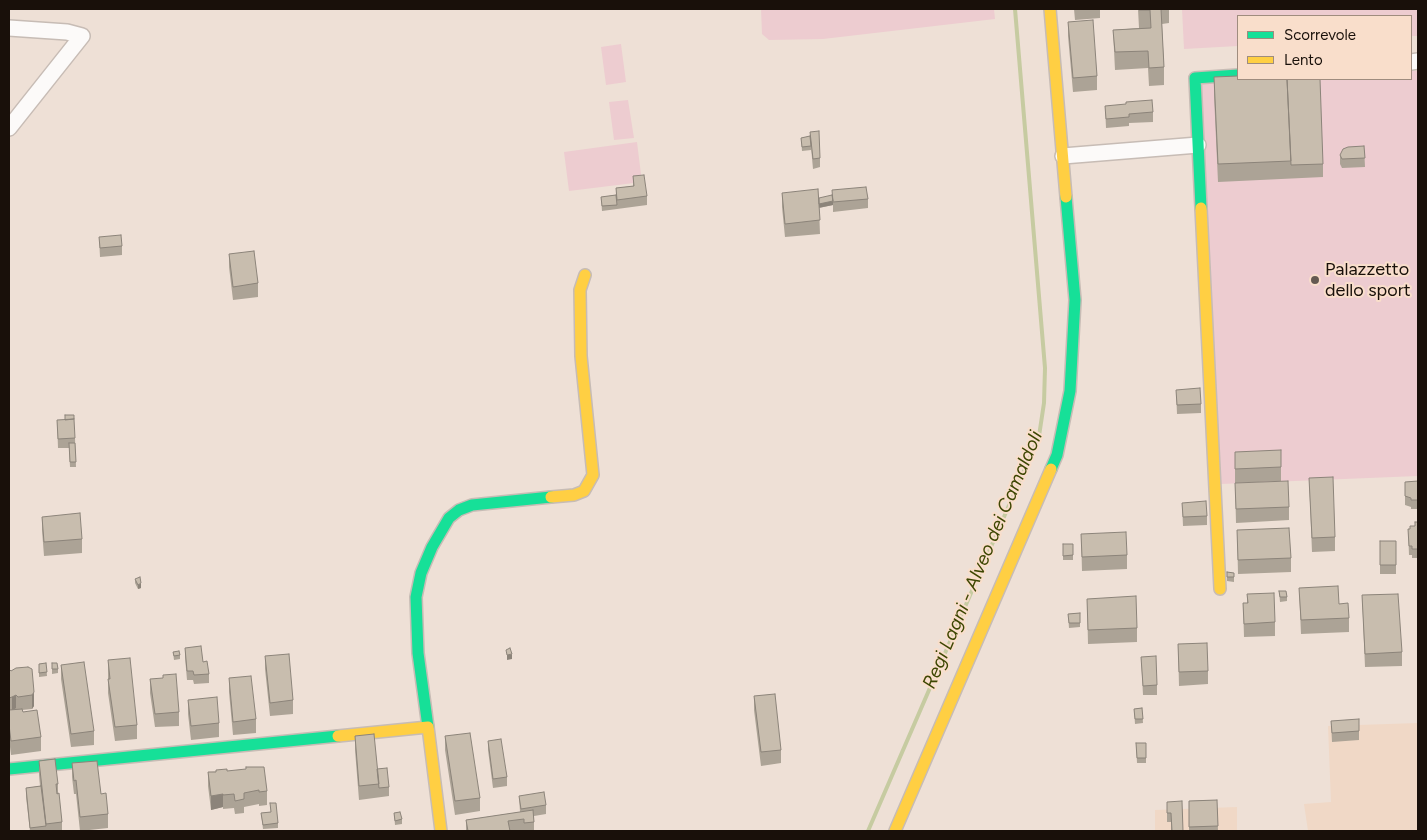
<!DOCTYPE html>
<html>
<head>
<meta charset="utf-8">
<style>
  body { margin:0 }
  #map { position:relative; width:1427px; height:840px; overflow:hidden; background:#eee0d6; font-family:Figtree,sans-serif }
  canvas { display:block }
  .frame { position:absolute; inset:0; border:10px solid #19100a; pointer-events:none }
  .legend { position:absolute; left:1237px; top:15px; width:175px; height:65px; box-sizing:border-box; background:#f9decb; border:1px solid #9f8c7e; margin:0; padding:6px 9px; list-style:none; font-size:15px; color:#19100a }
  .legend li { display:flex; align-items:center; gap:10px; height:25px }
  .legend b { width:25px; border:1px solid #9f8c7e }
</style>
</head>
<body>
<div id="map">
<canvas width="1427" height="840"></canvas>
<div class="frame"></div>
<ul class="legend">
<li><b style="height:6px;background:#16e098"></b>Scorrevole</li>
<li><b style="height:6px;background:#ffcf43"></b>Lento</li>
</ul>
</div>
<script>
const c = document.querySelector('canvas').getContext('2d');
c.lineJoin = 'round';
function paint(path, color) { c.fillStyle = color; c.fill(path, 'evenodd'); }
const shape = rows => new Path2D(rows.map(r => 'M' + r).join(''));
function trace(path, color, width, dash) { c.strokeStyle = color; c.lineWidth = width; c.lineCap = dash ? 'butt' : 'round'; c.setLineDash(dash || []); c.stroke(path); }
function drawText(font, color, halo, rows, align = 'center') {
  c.font = font + ' Figtree,sans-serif'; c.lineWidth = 4; c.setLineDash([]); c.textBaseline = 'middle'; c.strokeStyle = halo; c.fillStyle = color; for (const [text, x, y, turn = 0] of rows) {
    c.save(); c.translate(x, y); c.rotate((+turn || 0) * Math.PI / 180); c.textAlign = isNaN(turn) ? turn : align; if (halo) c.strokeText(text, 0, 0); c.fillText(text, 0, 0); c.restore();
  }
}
paint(shape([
  [1418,723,1418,831,1308,831,1304,804,1331,802,1328,726],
  [1237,807,1237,831,1155,831,1155,810]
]), '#f0d8c6');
paint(shape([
  [761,9,994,9,995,19,823,39,769,40,762,34],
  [1182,9,1418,9,1418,36,1411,36,1411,16,1238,16,1238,46,1184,49],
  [621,44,626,82,606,85,601,47],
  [1411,71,1418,71,1418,476,1221,484,1201,84,1289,79,1411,79],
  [628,100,634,138,614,140,609,102],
  [637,142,642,182,569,191,564,152]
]), '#edccd0');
trace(shape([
  [868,831,1039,436,1044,403,1045,368,1015,9]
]), '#c6cba1', 4);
const street = shape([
  [9,28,67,32,82,36,9,128],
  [1411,62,1418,61],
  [1063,156,1198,145]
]);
const fast = shape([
  [1201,208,1195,78,1238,75],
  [1051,469,1057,455,1070,391,1075,300,1066,197],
  [428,727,418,653,416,597,421,573,432,547,449,518,459,510,472,505,551,497],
  [9,769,338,736]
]);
const slow = shape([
  [1050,9,1066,197],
  [1201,208,1220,589],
  [551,497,574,495,584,491,593,475,581,356,580,290,585,275],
  [338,736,428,727,441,831],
  [895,831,1051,469]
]);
trace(street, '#c7bcb5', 18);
trace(fast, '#c7bcb5', 14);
trace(slow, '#c7bcb5', 14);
trace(street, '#fcfaf9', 15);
trace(fast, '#16e098', 11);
trace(slow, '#ffcf43', 11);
paint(shape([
  [1074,9,1100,9,1100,18,1075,20],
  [1138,9,1169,9,1169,23,1162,24,1164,67,1164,85,1149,86,1148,68,1115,70,1113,30,1139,28],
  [1068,22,1097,76,1097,90,1073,92,1068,36],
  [1214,77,1323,164,1323,177,1218,182,1214,95],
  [1105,106,1153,112,1153,122,1129,123,1129,126,1106,128],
  [810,132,820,158,820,167,813,169,811,147,811,150,802,151,801,138,810,136],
  [1364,146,1365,167,1342,168,1340,164,1340,155],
  [633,176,647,196,647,205,602,211,601,197,616,195,616,188,633,186],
  [782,193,819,198,868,199,868,208,833,212,833,205,819,208,820,234,785,237,782,207],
  [99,237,122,246,122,255,100,257],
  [229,254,258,283,258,297,233,300,229,267],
  [1176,390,1201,404,1201,413,1177,414],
  [57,420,75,438,76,467,70,467,69,448,58,448],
  [1235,452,1281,467,1281,481,1235,483],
  [1309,478,1335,537,1335,551,1312,552],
  [1418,481,1418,509,1411,509,1411,507,1405,505,1405,482],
  [1235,483,1289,507,1289,520,1236,523],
  [1182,503,1207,516,1207,525,1183,526],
  [42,517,82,539,82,553,44,556,42,530],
  [1418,522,1418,558,1412,558,1412,555,1409,555,1408,529,1410,529,1415,526],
  [1237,530,1291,558,1291,572,1238,574],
  [1081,534,1127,555,1127,569,1082,571],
  [1380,541,1396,541,1396,574,1380,574],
  [1063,544,1073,544,1073,560,1063,560],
  [1227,572,1234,573,1234,582,1227,581],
  [135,579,141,588,138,589,135,583],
  [1299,588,1339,604,1349,618,1349,632,1301,634],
  [1279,591,1287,597,1287,601,1280,602],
  [1247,594,1275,622,1275,636,1244,637,1243,603,1247,603],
  [1362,595,1402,652,1402,666,1365,667],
  [1087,599,1137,628,1137,642,1088,644],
  [1080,613,1080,627,1069,628,1068,614],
  [1178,644,1208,671,1208,684,1179,686],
  [185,648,203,662,209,674,209,683,194,684,193,680,187,680,185,657],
  [173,652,180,655,180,659,174,660],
  [265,656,293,700,293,714,270,716,265,669],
  [1141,657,1157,685,1157,695,1143,695],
  [108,660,137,725,137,739,115,741,108,693],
  [46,663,47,676,39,677,39,664],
  [52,663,58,669,58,673,52,674],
  [61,665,94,731,94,745,71,747,61,679],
  [28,667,34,706,32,709,22,710,23,712,41,737,41,751,11,755,9,739,9,669,11,671],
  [229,678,256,719,256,733,233,735,229,692],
  [150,679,179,712,179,726,155,727,150,693],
  [754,696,781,750,781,763,761,766,754,710],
  [188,700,219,723,219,737,191,740,188,714],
  [1142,708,1143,723,1135,724,1134,709],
  [1331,721,1359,731,1359,740,1332,742],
  [355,736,389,787,389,796,359,800,355,750],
  [445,736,480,798,480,811,455,815,445,750],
  [488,741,507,777,507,786,493,788,488,750],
  [1136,743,1146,743,1146,763,1137,763],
  [39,761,58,784,58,793,62,822,62,831,30,831,26,797,26,788,40,786,39,775],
  [72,763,108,814,108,828,80,831,76,794,74,794,72,777],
  [227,771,267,791,267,805,259,806,259,804,244,807,244,813,235,814,234,808,223,809,223,807,211,810,208,786,208,772],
  [9,790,10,800,10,813,9,813],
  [519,796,546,805,546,814,534,816,534,831,466,831,466,820,520,812],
  [1217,800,1218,831,1189,831,1189,801],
  [1167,802,1183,831,1171,831,1171,822,1167,822],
  [270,803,278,823,278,828,263,829,261,813,271,812],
  [394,813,402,819,402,824,395,825]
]), '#aca396');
paint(shape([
  [833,201,833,205,818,208,818,204],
  [141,583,141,588,138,589,138,585],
  [512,654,512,659,507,660,507,655],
  [34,692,34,706,32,709,32,695],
  [16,695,16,708,12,711,12,697],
  [223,794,223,807,211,810,211,796]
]), '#8c847a');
const building = shape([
  [1139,9,1161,9,1164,67,1149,68,1148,51,1115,52,1113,30,1151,28,1150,10,1139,10,1139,9],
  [1093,20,1097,76,1073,78,1068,22,1093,20],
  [1238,76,1238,79,1287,79,1291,161,1218,164,1214,77,1238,76],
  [1287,79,1320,79,1323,164,1291,165,1287,79],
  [1152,100,1153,112,1129,114,1129,117,1106,119,1105,106,1126,104,1126,102,1152,100],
  [819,131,820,158,813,159,810,132,819,131],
  [810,136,811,146,802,147,801,138,810,136],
  [1364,146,1365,158,1342,159,1340,155,1343,149,1348,147,1364,146],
  [644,175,647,196,617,200,616,188,634,186,633,176,644,175],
  [866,187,868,199,833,202,832,190,866,187],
  [818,189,820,220,785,224,782,193,818,189],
  [616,195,617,205,602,206,601,197,616,195],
  [832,195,833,201,819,204,819,198,832,195],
  [121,235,122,246,100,248,99,237,121,235],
  [254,251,258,283,233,287,229,254,254,251],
  [1200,388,1201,404,1177,405,1176,390,1200,388],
  [65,415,74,415,74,419,65,420,65,415],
  [74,419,75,438,58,439,57,420,74,419],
  [69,443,75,443,76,462,70,462,69,443],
  [1281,450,1281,467,1235,469,1235,452,1281,450],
  [1333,477,1335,537,1312,538,1309,478,1333,477],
  [1288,481,1289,507,1236,509,1235,483,1288,481],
  [1418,481,1418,500,1411,500,1411,498,1405,496,1405,482,1418,481],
  [1206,501,1207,516,1183,517,1182,503,1206,501],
  [80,513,82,539,44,542,42,517,80,513],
  [1415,522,1418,522,1418,549,1412,549,1412,546,1409,546,1408,529,1410,529,1410,526,1415,526,1415,522],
  [1289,528,1291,558,1238,560,1237,530,1289,528],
  [1126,532,1127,555,1082,557,1081,534,1126,532],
  [1380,541,1396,541,1396,565,1380,565,1380,541],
  [1063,544,1073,544,1073,555,1063,556,1063,544],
  [1227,572,1234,573,1234,577,1227,577,1227,572],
  [140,577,141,583,138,585,135,579,140,577],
  [1338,586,1339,604,1348,603,1349,618,1301,620,1299,588,1338,586],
  [1279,591,1286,591,1287,597,1280,597,1279,591],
  [1274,593,1275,622,1244,624,1243,603,1248,603,1247,594,1274,593],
  [1398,594,1402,652,1365,654,1362,595,1398,594],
  [1136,596,1137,628,1088,630,1087,599,1136,596],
  [1080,613,1080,623,1069,623,1068,614,1080,613],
  [1207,643,1208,671,1179,672,1178,644,1207,643],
  [201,646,203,662,207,661,209,674,194,675,193,671,187,671,185,648,201,646],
  [510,648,512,654,507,655,506,650,510,648],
  [179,651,180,655,174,656,173,652,179,651],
  [289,654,293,700,270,703,265,656,289,654],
  [1156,656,1157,685,1143,686,1141,657,1156,656],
  [130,658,137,725,115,727,108,679,110,679,108,660,130,658],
  [84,662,94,731,71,734,61,665,84,662],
  [46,663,47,672,39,673,39,664,46,663],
  [52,663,57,663,58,669,52,669,52,663],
  [28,667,32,669,34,692,32,695,18,697,16,695,12,697,9,698,9,669,11,671,16,668,28,667],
  [176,674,179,712,155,714,150,679,163,678,163,675,176,674],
  [251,676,256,719,233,722,229,678,251,676],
  [775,694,781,750,761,752,754,696,775,694],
  [217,697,219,723,191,726,188,700,217,697],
  [1142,708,1143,719,1135,719,1134,709,1142,708],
  [22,709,23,712,37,710,41,737,11,741,9,725,9,710,22,709],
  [1359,719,1359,731,1332,733,1331,721,1359,719],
  [470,733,480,798,455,801,445,736,470,733],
  [374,734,379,784,359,786,355,736,374,734],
  [501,739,507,777,493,779,488,741,501,739],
  [1136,743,1146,743,1146,758,1137,758,1136,743],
  [55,759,58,784,56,784,57,794,59,793,62,822,46,824,39,761,55,759],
  [97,761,101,794,106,793,108,814,80,817,76,780,74,781,72,763,97,761],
  [246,767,264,767,267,791,259,792,259,790,244,793,244,799,235,801,234,794,223,795,223,794,211,796,208,772,216,772,216,770,227,769,227,771,246,769,246,767],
  [387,768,389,787,379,788,377,769,387,768],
  [41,786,46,826,30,828,26,788,41,786],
  [544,792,546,805,521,809,519,796,544,792],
  [1217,800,1218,826,1189,827,1189,801,1217,800],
  [1182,801,1183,831,1172,831,1171,813,1167,813,1167,802,1182,801],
  [270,803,276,803,278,823,263,825,261,813,271,812,270,803],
  [533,810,534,822,524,823,524,819,508,821,510,831,468,831,466,820,533,810],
  [400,812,402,819,395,821,394,813,400,812]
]);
paint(building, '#c8bdae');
trace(building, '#8c847a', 1);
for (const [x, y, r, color] of [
  [1315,280,5,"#645951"]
]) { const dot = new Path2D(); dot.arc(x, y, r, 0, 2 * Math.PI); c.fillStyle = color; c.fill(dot); trace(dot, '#f9decb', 2); }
drawText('18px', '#19100a', '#f9decb', [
  ["Palazzetto",1325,270],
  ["dello sport",1325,291]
], 'left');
drawText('italic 19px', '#3d4602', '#f9decb', [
  ["Regi Lagni - Alveo dei Camaldoli",983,560,-67]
]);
</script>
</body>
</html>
